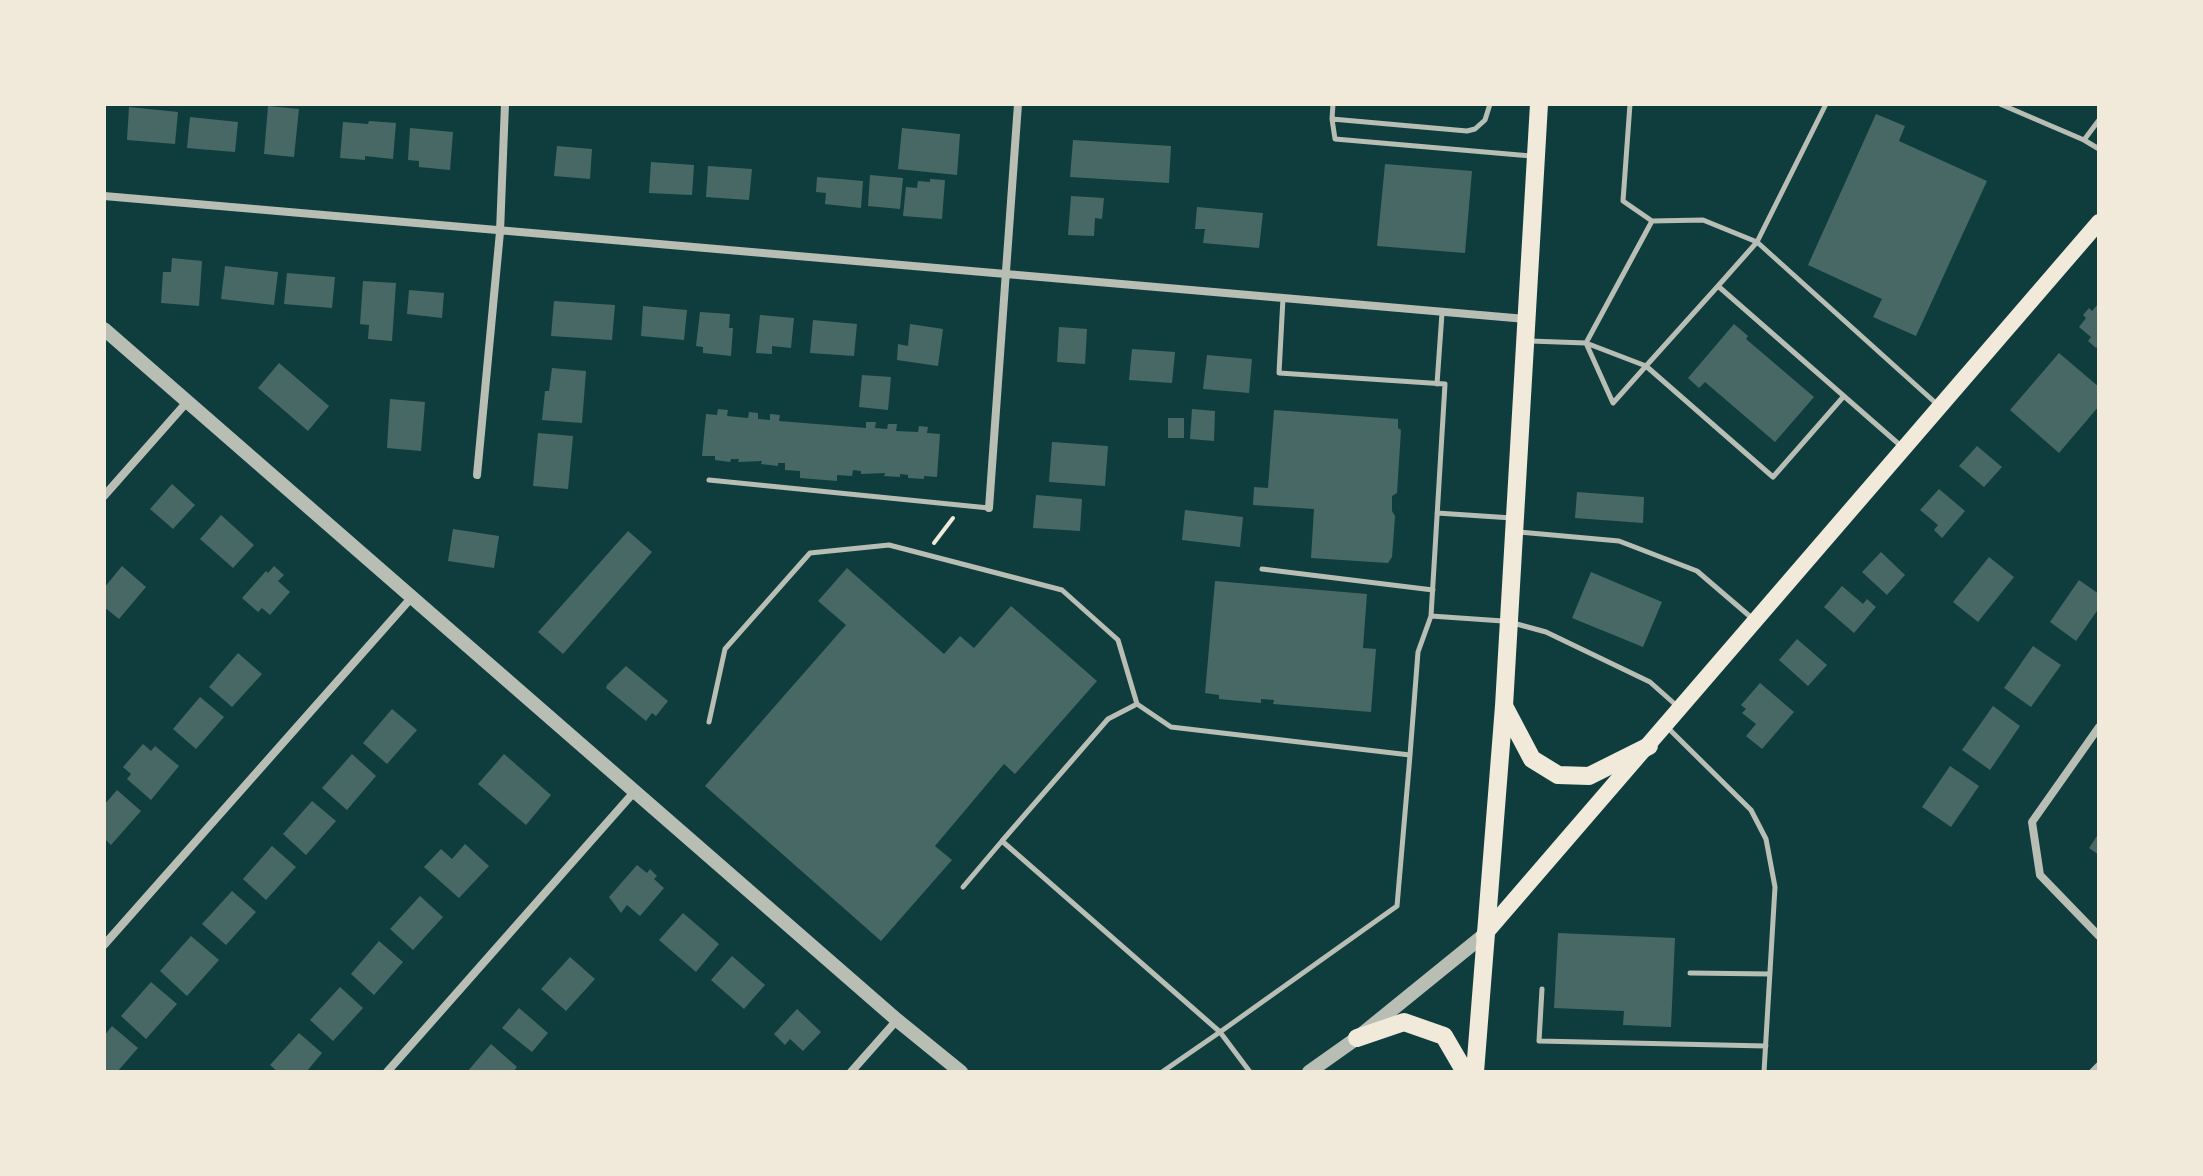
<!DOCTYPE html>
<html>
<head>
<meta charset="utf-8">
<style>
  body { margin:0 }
  #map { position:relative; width:2203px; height:1176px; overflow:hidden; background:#0f3d3e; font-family:"IBM Plex Sans",sans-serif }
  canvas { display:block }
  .frame { position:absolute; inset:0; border:106px solid #f1e9da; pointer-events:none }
</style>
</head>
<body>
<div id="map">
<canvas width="2203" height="1176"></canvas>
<div class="frame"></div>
</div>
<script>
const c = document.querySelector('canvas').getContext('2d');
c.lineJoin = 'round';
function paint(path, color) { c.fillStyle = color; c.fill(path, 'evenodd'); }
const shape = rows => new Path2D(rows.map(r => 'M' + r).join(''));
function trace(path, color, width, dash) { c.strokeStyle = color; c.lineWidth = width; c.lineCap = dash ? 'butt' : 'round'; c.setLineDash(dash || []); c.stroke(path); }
paint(shape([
  [268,106,299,109,294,157,264,154],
  [129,107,178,112,175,144,127,140],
  [1876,114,1905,126,1899,141,1987,181,1916,336,1873,317,1882,299,1808,265],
  [190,117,238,122,235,152,187,148],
  [369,121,396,123,393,159,365,156,365,160,340,158,343,122,368,124],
  [410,128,453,132,450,170,419,167,419,161,408,160],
  [902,128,960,134,957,175,898,169],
  [1073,140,1171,146,1169,183,1070,177],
  [557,146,592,149,590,179,554,176],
  [651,162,694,165,692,195,649,193],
  [1385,164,1472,171,1465,253,1377,246],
  [708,166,752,169,749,200,706,197],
  [870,175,903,178,900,209,868,206],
  [817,177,863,181,861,208,825,204,826,193,816,192],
  [930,179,945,180,942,219,903,216,906,187,917,188,918,181,930,182],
  [1071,196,1104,198,1102,219,1095,218,1094,236,1068,235],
  [1197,207,1263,213,1259,248,1203,243,1205,229,1195,229],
  [172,258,202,261,199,306,161,303,163,272,171,272],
  [225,266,278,272,274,305,221,299],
  [287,273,335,277,332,308,284,304],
  [363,281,396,283,392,341,368,339,369,325,360,324],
  [409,290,444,293,442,318,407,314],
  [554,301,615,305,612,340,551,336],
  [2099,303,2099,345,2096,348,2088,341,2091,337,2079,327,2086,318,2083,315,2089,308,2092,311],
  [643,306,687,310,684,340,641,336],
  [700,312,730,314,729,328,733,328,731,356,703,353,703,347,696,346],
  [760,315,794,318,791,348,772,346,772,354,756,353],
  [813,320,857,324,854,356,810,353],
  [910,324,943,329,938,366,897,360,898,344,908,346],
  [1734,324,1748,336,1746,339,1814,397,1775,442,1705,382,1699,388,1688,378],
  [1059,327,1087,329,1085,364,1057,362],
  [1132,349,1175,352,1172,383,1129,380],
  [2059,353,2099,387,2099,406,2059,453,2010,410],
  [1207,355,1252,359,1249,393,1203,389],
  [279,363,329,406,308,431,258,388],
  [552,368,586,371,582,423,542,420,545,391,549,391],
  [862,375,891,377,888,410,859,407],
  [390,399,425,402,421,451,387,448],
  [718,409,728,410,727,416,748,418,749,412,758,413,758,419,770,420,770,414,780,415,779,421,866,428,866,422,876,422,875,428,887,429,888,424,897,424,896,431,918,432,919,426,928,427,927,433,940,434,937,477,924,476,924,479,908,478,908,475,900,474,900,477,884,476,885,473,861,474,861,471,853,470,852,476,837,475,837,481,800,478,800,471,785,470,785,463,778,463,778,466,761,464,762,461,738,462,739,459,731,459,730,462,715,460,715,456,702,456,706,414,717,415],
  [1192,409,1215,411,1214,441,1190,439],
  [1274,410,1398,419,1398,428,1401,430,1397,493,1392,496,1392,511,1395,516,1392,557,1388,563,1311,558,1314,509,1253,505,1254,487,1268,488],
  [1168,418,1184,418,1184,438,1168,438],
  [538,433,573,436,568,489,533,486],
  [1052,442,1108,446,1105,486,1049,482],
  [1977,446,2002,467,1984,487,1959,466],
  [172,484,195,505,173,529,150,509],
  [1939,489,1965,511,1942,538,1934,530,1938,525,1920,510],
  [1577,492,1644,497,1643,523,1575,518],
  [1036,495,1082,499,1080,531,1033,528],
  [1185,510,1243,517,1240,547,1182,540],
  [221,515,254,545,233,568,200,539],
  [453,529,499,536,494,568,448,561],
  [628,531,652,552,563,654,538,632],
  [1881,552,1905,575,1887,595,1862,572],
  [1989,557,2014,577,1978,622,1953,602],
  [122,566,146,587,119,619,104,607,104,588],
  [274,566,284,575,278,581,290,592,270,615,262,608,258,612,242,598,266,571,268,573],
  [847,568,944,654,960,636,974,648,1011,606,1097,681,1015,774,1004,764,935,846,952,860,881,941,705,786,846,625,818,601],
  [1591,572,1662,602,1643,647,1572,618],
  [2079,580,2099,594,2099,608,2076,641,2050,622],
  [1215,581,1367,594,1363,648,1376,649,1371,712,1273,704,1274,700,1261,699,1261,703,1219,699,1219,695,1205,693],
  [1842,586,1863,604,1867,599,1876,607,1854,633,1824,607],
  [1797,639,1827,665,1808,686,1779,660],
  [2033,646,2061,665,2031,707,2004,688],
  [238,653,262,674,232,707,209,687],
  [626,666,668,701,656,716,652,713,646,721,606,688,607,685],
  [1760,683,1794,712,1762,749,1746,736,1756,724,1742,713,1746,709,1741,705],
  [200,697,224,717,196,749,173,729],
  [1993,706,2020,726,1990,770,1962,750],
  [392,709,417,730,387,764,363,743],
  [143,744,151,751,155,746,179,766,151,800,127,779,131,774,123,767],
  [352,754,376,776,347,810,322,788],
  [504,754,551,795,526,825,478,784],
  [1950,766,1979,786,1951,827,1922,807],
  [117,790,141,811,111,845,104,838,104,805],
  [312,801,336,821,306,855,283,834],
  [2099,833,2099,855,2089,848],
  [465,844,489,866,459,898,424,867,441,849,452,859],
  [272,846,296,867,266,900,243,879],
  [637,865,647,873,650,869,657,876,654,879,664,888,640,916,627,905,621,913,609,897],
  [232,891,256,912,226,945,202,924],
  [420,896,443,917,413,950,390,929],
  [683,913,719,944,696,972,659,940],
  [1558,933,1675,938,1671,1027,1623,1025,1624,1011,1554,1008],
  [191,936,219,960,187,996,160,971],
  [379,941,403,962,374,995,351,974],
  [732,956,765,985,744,1009,711,980],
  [570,957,595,979,566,1011,541,989],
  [151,982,177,1004,146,1039,121,1016],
  [340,987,363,1008,333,1041,310,1020],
  [519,1008,548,1033,532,1052,502,1028],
  [797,1009,821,1032,803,1051,790,1039,785,1045,774,1034],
  [112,1026,138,1048,117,1072,104,1072,104,1036],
  [299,1033,322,1053,306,1072,278,1072,270,1065],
  [491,1044,517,1067,513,1072,467,1072]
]), '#486865');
trace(shape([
  [934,543,953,518]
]), '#f1e9da', 4);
trace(shape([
  [1333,104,1332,119,1335,139,1531,156],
  [1630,104,1623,201,1652,221],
  [2000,104,2084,140,2099,149],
  [1332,119,1467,131,1475,129,1485,120,1490,104],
  [2084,140,2099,120],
  [1718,286,1757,242,1939,406],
  [1283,298,1279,373,1445,384,1431,616,1503,621],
  [1530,341,1586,343,1652,221,1703,220,1757,242,1826,104],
  [1586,343,1646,366,1613,403,1586,343],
  [1437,384,1442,313],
  [1844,396,1773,477,1646,366,1718,286,1901,446],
  [709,480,989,508],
  [1437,513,1512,518],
  [1519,532,1619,541,1697,571,1753,619],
  [1262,569,1433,590],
  [1513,623,1546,632,1650,682,1677,706],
  [709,722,725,649,810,553,889,545,1062,590,1118,640,1137,704],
  [1667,727,1751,810,1766,839,1775,887,1764,1072],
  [1410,755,1418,652,1431,616],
  [963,887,1002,841],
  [1690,973,1770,974],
  [1542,989,1539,1041,1766,1046],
  [1162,1072,1220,1032,1397,906,1410,755,1171,727,1137,704,1108,719,1002,841,1220,1032,1250,1072]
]), '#b8beb3', 5);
trace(shape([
  [104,196,1526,319],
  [477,475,500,232,505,104],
  [104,496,187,402],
  [989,508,1018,104],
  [2099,727,2032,822,2040,875,2099,936],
  [104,945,412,597],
  [387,1072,635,791],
  [851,1072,897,1020],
  [2093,1072,2099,1066]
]), '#b8beb3', 8);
trace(shape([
  [104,329,897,1020,961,1072],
  [1309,1072,1357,1038,1484,935]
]), '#b8beb3', 14);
trace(shape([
  [1484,935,2099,222]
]), '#f1e9da', 16);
trace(shape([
  [1504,706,1532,759,1558,775,1589,776,1649,746],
  [1357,1038,1404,1022,1444,1036,1465,1072],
  [1475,1072,1504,706,1539,104]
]), '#f1e9da', 18);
</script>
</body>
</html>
